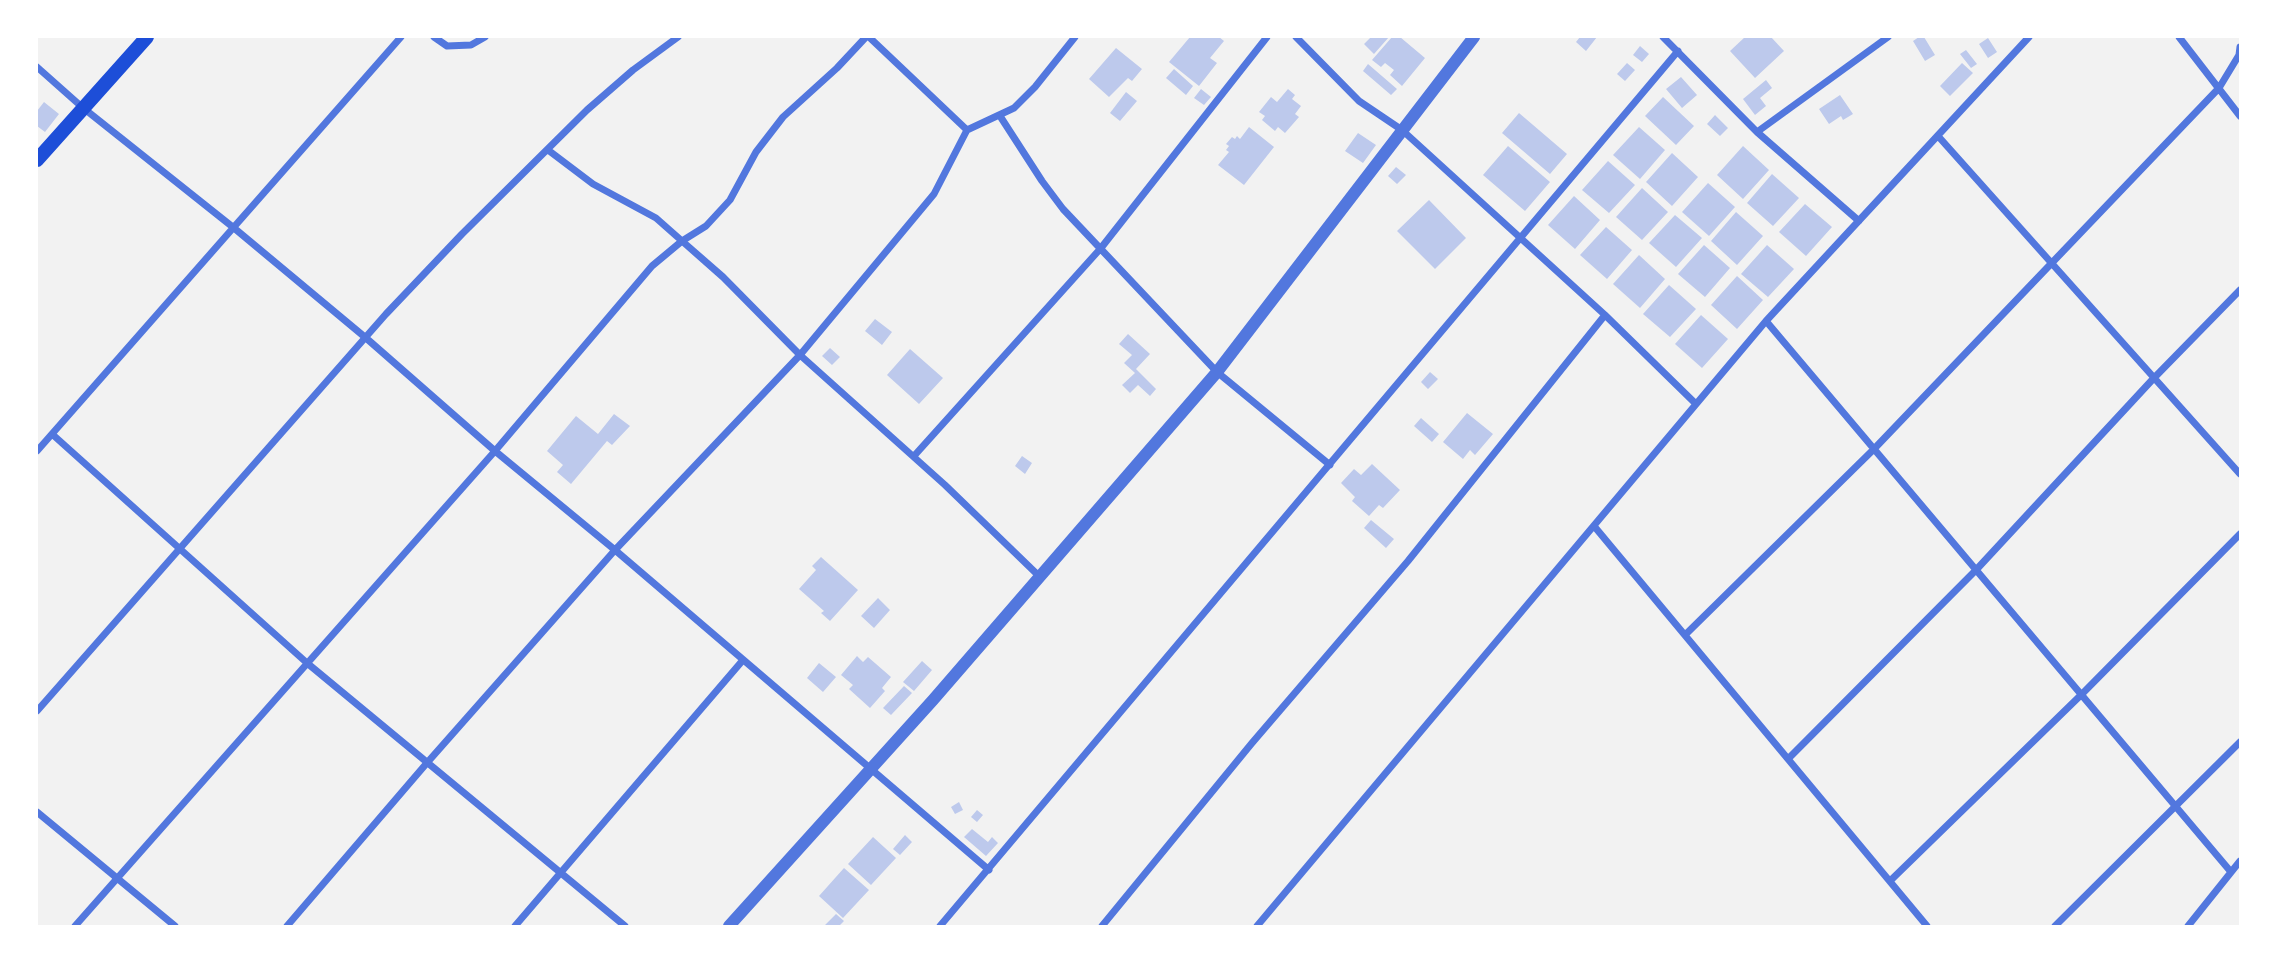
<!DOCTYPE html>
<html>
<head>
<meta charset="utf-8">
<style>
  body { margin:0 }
  #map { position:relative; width:2277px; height:963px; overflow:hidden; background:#f2f2f2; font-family:"Work Sans",sans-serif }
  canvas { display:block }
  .frame { position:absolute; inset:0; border:38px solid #fff; pointer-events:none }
</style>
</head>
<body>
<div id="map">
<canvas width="2277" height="963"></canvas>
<div class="frame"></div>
</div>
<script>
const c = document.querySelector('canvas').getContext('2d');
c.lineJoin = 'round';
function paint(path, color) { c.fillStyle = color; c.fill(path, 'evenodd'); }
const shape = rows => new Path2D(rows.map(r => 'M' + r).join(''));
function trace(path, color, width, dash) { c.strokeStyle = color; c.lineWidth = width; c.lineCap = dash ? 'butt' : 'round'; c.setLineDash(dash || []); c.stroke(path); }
paint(shape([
  [1190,37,1219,37,1224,41,1210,58,1217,63,1199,86,1169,62],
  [1371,37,1389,37,1374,54,1364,44],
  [1392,37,1400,37,1425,58,1402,86,1390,75,1394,70,1385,63,1381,67,1372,60],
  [1580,37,1597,37,1586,51,1576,42],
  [1745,37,1771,37,1784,51,1755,78,1730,51],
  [1919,37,1924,37,1935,55,1925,61,1913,41],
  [1988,38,1997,52,1988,58,1979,44],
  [1640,46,1649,54,1642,62,1633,55],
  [1116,48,1142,69,1132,81,1128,78,1109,97,1089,79],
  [1966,50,1977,64,1971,68,1960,54],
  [1627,63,1635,70,1625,81,1617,74],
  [1962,63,1973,73,1950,96,1940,86],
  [1368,64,1397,89,1391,95,1363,71],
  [1174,69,1193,86,1186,95,1166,78],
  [1681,77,1697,95,1682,108,1666,89],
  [1766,80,1772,88,1760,98,1766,106,1755,115,1743,99],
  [1201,89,1211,97,1204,105,1194,98],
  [1288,89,1295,95,1292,99,1301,106,1295,114,1299,117,1285,133,1278,127,1275,131,1262,120,1265,116,1259,112,1271,97,1277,102],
  [1126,92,1137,101,1120,121,1110,113],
  [1840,95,1853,114,1843,120,1841,116,1829,124,1819,109],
  [1663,97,1694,126,1676,145,1645,116],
  [44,102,59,114,45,132,37,126,37,111],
  [1519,113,1567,154,1550,174,1502,133],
  [1715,115,1728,128,1720,136,1707,124],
  [1249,127,1274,147,1244,185,1218,165,1229,152,1226,150,1229,146,1226,144,1232,137,1235,139,1237,136,1240,139],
  [1639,127,1665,150,1640,179,1613,155],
  [1358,133,1376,145,1363,163,1345,151],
  [1508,146,1550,182,1525,211,1483,175],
  [1743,146,1769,170,1743,199,1717,175],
  [1672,153,1698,177,1672,206,1646,182],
  [1608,161,1635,185,1609,213,1582,190],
  [1396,167,1406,175,1397,184,1388,176],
  [1772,174,1799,198,1773,226,1747,203],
  [1708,183,1735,207,1709,236,1682,212],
  [1642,188,1668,212,1642,240,1616,217],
  [1574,196,1600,220,1575,249,1548,225],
  [1429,200,1466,238,1435,269,1397,231],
  [1805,204,1832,227,1806,256,1779,232],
  [1736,212,1763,236,1737,265,1711,241],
  [1675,215,1702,238,1676,267,1649,243],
  [1606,227,1632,250,1607,279,1580,255],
  [1704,245,1730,268,1705,297,1678,274],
  [1767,245,1794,269,1768,297,1741,274],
  [1639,255,1665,279,1640,308,1613,284],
  [1737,276,1763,300,1737,329,1711,305],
  [1669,285,1696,309,1670,337,1643,314],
  [1701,315,1728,339,1702,368,1675,344],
  [875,319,892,332,882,345,865,331],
  [1128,334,1150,354,1136,369,1156,389,1150,396,1138,385,1130,393,1122,385,1135,373,1124,363,1132,355,1119,344],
  [830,348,840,357,832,365,822,356],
  [910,349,943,378,919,404,887,375],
  [1430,372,1438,379,1428,389,1421,382],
  [1467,413,1493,434,1475,455,1470,450,1463,459,1443,442],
  [614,414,630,426,612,445,607,441,571,484,557,472,563,465,547,451,576,416,598,434],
  [1421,418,1439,434,1432,442,1414,426],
  [1022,456,1032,463,1025,474,1015,466],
  [1372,464,1400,490,1383,508,1379,505,1369,516,1352,501,1355,497,1341,483,1354,469,1361,475],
  [1371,520,1394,539,1386,548,1364,528],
  [821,557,858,590,830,621,821,613,824,611,799,589,816,570,812,566],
  [878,598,890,610,874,628,861,616],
  [857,656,863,662,868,657,891,677,882,688,885,691,870,708,849,689,853,685,841,675],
  [922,661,932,670,914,691,903,682],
  [819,663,836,677,823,692,807,678],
  [904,686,912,693,891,715,883,708],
  [959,802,963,810,955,814,951,807],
  [977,810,983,815,977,822,971,817],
  [972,829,988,842,992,837,998,843,986,856,964,837],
  [905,835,912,842,900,855,893,849],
  [873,837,896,858,871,885,848,864],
  [844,868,869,890,843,918,819,896],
  [836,914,844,921,839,926,824,926]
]), '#bdc9ec');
trace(shape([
  [434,37,447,46,471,45,485,37],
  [869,37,967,130],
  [1296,37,1359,101,1402,130,1605,315,1696,404],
  [1663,37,1757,132,1859,221],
  [2179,37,2240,116],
  [37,67,82,107,234,228,366,338,495,451,615,550,989,870],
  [1000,116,1042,181,1063,209,1217,372,1330,465],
  [1757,132,1888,37],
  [1938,136,2240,474],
  [548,150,593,184,656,218,682,241,723,277,800,355,945,485,1040,577],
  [1766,321,2231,872],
  [52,434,307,663,625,926],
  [37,451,401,37],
  [914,456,1101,248,1267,37],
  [1594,526,1927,926],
  [1685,635,1874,449,2219,88,2239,55,2240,47],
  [37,711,386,314,462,234,587,110,633,70,678,37],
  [1788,759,1976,570,2153,379,2240,290],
  [37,812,175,926],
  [1890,881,2082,694,2240,534],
  [75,926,495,451,652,266,682,241,706,226,730,200,756,152,783,117,837,68,866,37],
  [287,926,426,764,615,550,800,355,934,194,967,130,1014,108,1035,87,1075,37],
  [515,926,743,660],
  [940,926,1678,51],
  [1102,926,1252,743,1408,561,1605,315],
  [1257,926,1766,321,2029,37],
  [2055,926,2240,742],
  [2188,926,2240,861]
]), '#5277de', 7);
trace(shape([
  [729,926,933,700,1217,372,1474,37]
]), '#5277de', 12);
trace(shape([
  [37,160,147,37]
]), '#1d4ed8', 14);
</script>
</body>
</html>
